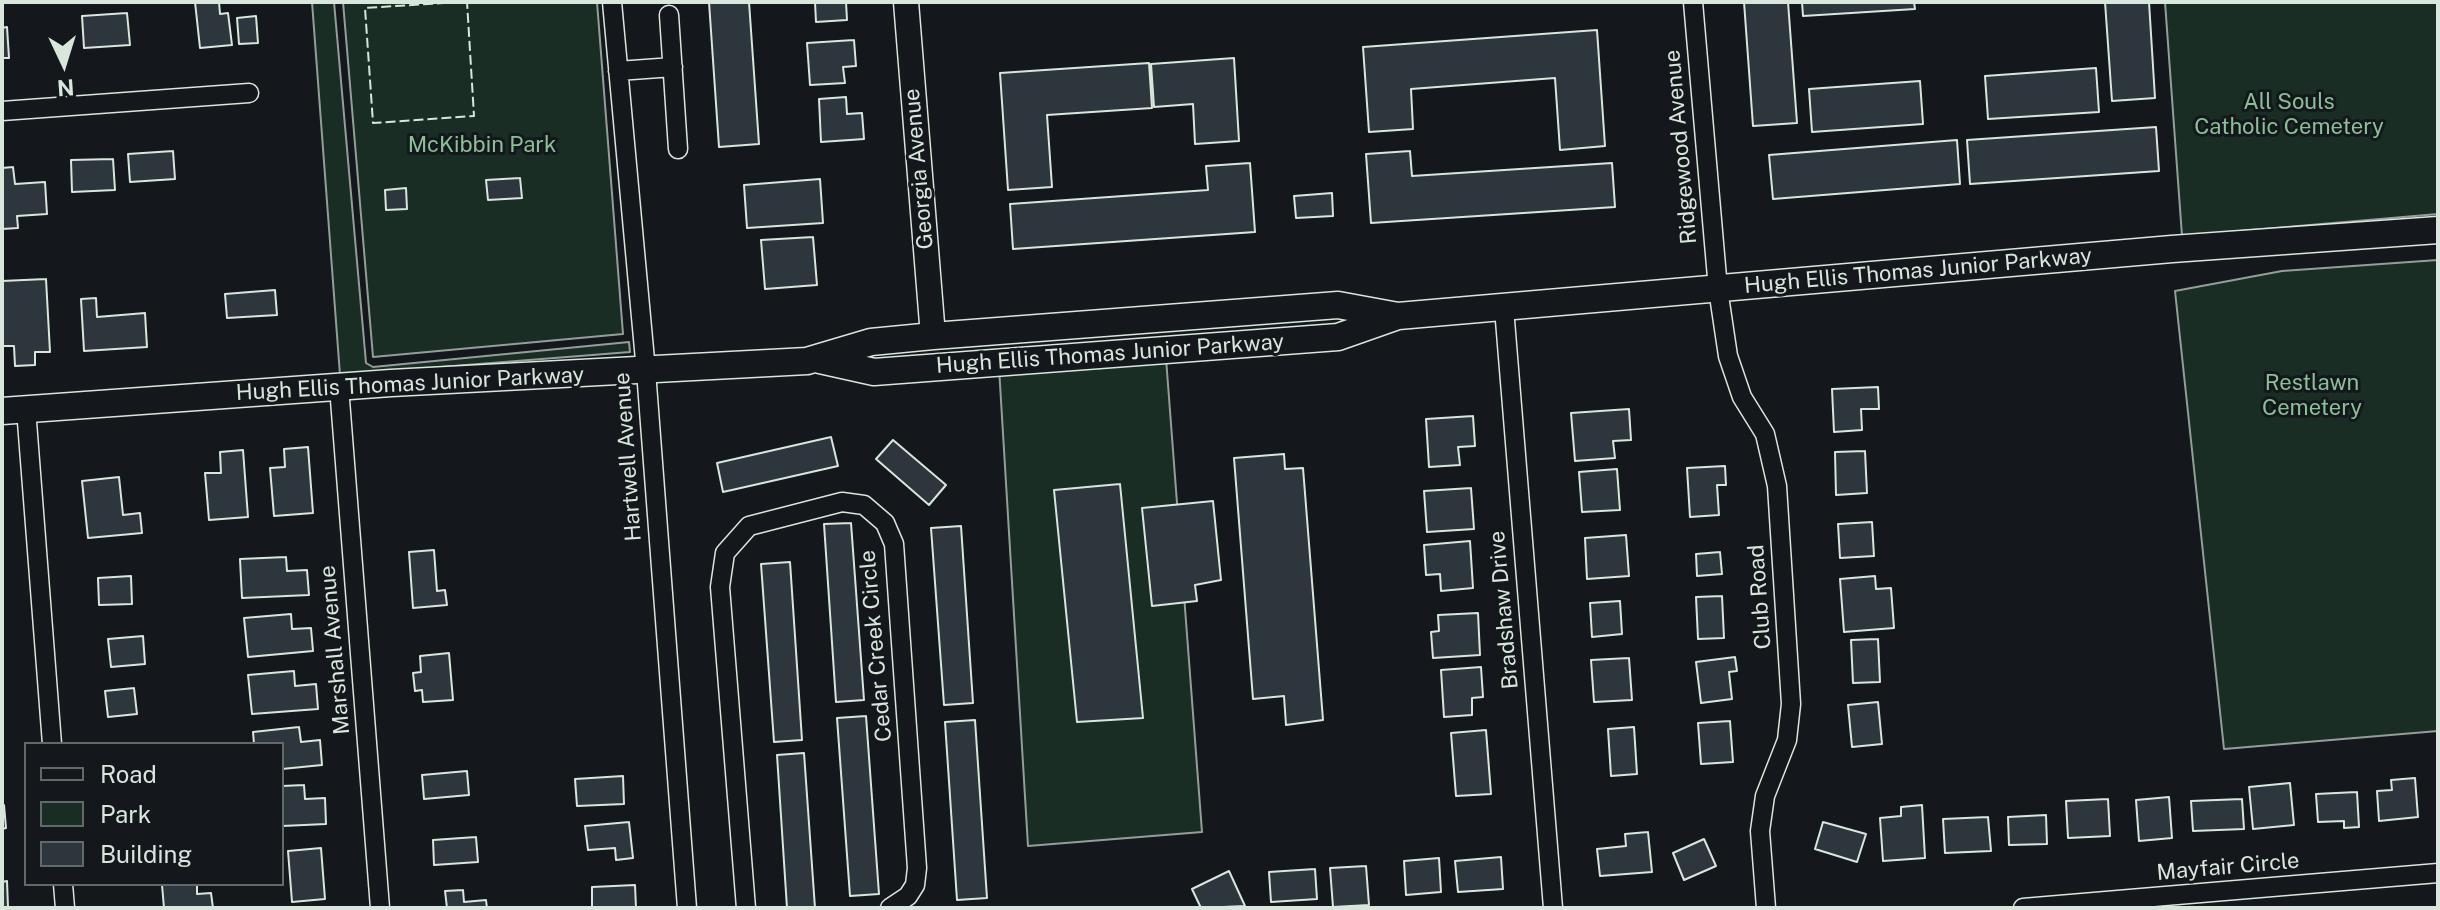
<!DOCTYPE html>
<html>
<head>
<meta charset="utf-8">
<style>
  body { margin:0 }
  #map { position:relative; width:2440px; height:910px; overflow:hidden; background:#14181c; font-family:"Public Sans",sans-serif }
  canvas { display:block }
  .frame { position:absolute; inset:0; border:4px solid #d8e6dc; pointer-events:none }
  .legend { position:absolute; left:24px; top:742px; width:260px; height:144px; box-sizing:border-box; background:#14181c; border:2px solid #626a69; margin:0; padding:10px 14px; list-style:none; font-size:24px; color:#d8e6dc }
  .legend li { display:flex; align-items:center; gap:16px; height:40px }
  .legend b { width:40px; border:2px solid #626a69 }
  .north { position:absolute; left:24px; top:24px; width:80px; height:80px; -webkit-text-stroke:6px #14181c; paint-order:stroke; rotate:176deg; font-size:22px; font-weight:700; line-height:32px; text-align:center; color:#d8e6dc }
  .north::after { content:''; display:block; margin:auto; width:28px; height:36px; background:#d8e6dc; clip-path:polygon(50% 0,100% 100%,50% 72%,0 100%) }
</style>
</head>
<body>
<div id="map">
<canvas width="2440" height="910"></canvas>
<div class="frame"></div>
<ul class="legend">
<li><b style="height:10px;background:#14181c"></b>Road</li>
<li><b style="height:22px;background:#1a2d24"></b>Park</li>
<li><b style="height:22px;background:#2c363c"></b>Building</li>
</ul>
<div class="north">N</div>
</div>
<script>
const c = document.querySelector('canvas').getContext('2d');
c.lineJoin = 'round';
function paint(path, color) { c.fillStyle = color; c.fill(path, 'evenodd'); }
const shape = rows => new Path2D(rows.map(r => 'M' + r).join(''));
function trace(path, color, width, dash) { c.strokeStyle = color; c.lineWidth = width; c.lineCap = dash ? 'butt' : 'round'; c.setLineDash(dash || []); c.stroke(path); }
function drawText(font, color, halo, rows, align = 'center') {
  c.font = font + ' "Public Sans",sans-serif'; c.lineWidth = 6; c.setLineDash([]); c.textBaseline = 'middle'; c.strokeStyle = halo; c.fillStyle = color; for (const [text, x, y, turn = 0] of rows) {
    c.save(); c.translate(x, y); c.rotate((+turn || 0) * Math.PI / 180); c.textAlign = isNaN(turn) ? turn : align; if (halo) c.strokeText(text, 0, 0); c.fillText(text, 0, 0); c.restore();
  }
}
const green = shape([
  [312,2,334,2,366,363,373,367,629,342,630,352,340,375,312,2],
  [343,2,597,2,623,334,373,357,343,2],
  [2165,2,2438,2,2438,214,2182,236,2165,2],
  [2438,260,2438,731,2224,749,2175,291,2282,271,2438,260],
  [1165,345,1202,832,1028,846,998,351,1165,345]
]);
paint(green, '#1a2d24');
trace(green, '#939e99', 2);
const building = shape([
  [195,2,219,2,220,14,228,13,232,45,200,48,195,2],
  [709,2,749,2,759,144,719,147,709,2],
  [815,2,846,2,847,20,816,22,815,2],
  [1744,2,1788,2,1797,123,1753,126,1744,2],
  [1802,2,1914,2,1915,9,1803,16,1802,2],
  [2105,2,2149,2,2155,98,2112,101,2105,2],
  [127,13,130,45,84,48,82,16,127,13],
  [256,16,258,43,239,44,237,18,256,16],
  [7,27,9,58,2,58,2,28,7,27],
  [1597,30,1605,146,1560,150,1555,78,1411,89,1413,129,1369,132,1363,47,1597,30],
  [854,40,856,66,843,67,845,83,810,85,807,43,854,40],
  [1234,58,1239,141,1195,144,1193,104,1154,107,1151,64,1234,58],
  [1149,63,1152,108,1047,115,1052,187,1008,190,1000,73,1149,63],
  [2096,68,2099,112,1988,119,1985,76,2096,68],
  [1920,81,1923,124,1812,132,1809,89,1920,81],
  [846,97,847,114,862,113,864,139,821,142,819,99,846,97],
  [2156,127,2159,171,1970,184,1967,140,2156,127],
  [1957,140,1960,184,1773,199,1769,155,1957,140],
  [173,151,175,179,130,182,128,154,173,151],
  [1410,151,1412,176,1612,163,1615,207,1371,223,1366,154,1410,151],
  [113,159,115,190,72,192,71,160,113,159],
  [1250,163,1255,232,1013,249,1010,204,1208,190,1206,166,1250,163],
  [13,167,15,184,45,182,47,214,17,216,18,228,2,229,2,168,13,167],
  [520,178,522,198,488,200,486,180,520,178],
  [820,179,823,223,747,228,744,185,820,179],
  [406,188,407,209,386,210,385,190,406,188],
  [1332,193,1333,216,1296,218,1294,196,1332,193],
  [813,237,817,285,765,289,761,240,813,237],
  [46,279,50,352,35,352,35,365,15,366,14,346,2,346,2,281,46,279],
  [275,290,277,315,227,318,225,294,275,290],
  [96,298,97,317,145,313,147,347,84,351,81,299,96,298],
  [1878,387,1879,409,1861,409,1862,430,1834,432,1832,389,1878,387],
  [1629,409,1631,440,1613,441,1615,458,1575,461,1571,413,1629,409],
  [1473,416,1475,446,1458,447,1460,465,1429,467,1426,419,1473,416],
  [831,437,838,466,723,492,717,463,831,437],
  [893,440,946,485,929,505,876,459,893,440],
  [308,447,313,513,274,516,270,468,285,467,284,449,308,447],
  [243,450,248,517,209,520,205,473,221,473,220,452,243,450],
  [1865,451,1867,493,1836,495,1835,452,1865,451],
  [1284,454,1285,469,1303,468,1323,720,1286,725,1284,696,1253,699,1234,458,1284,454],
  [1725,466,1726,485,1717,485,1719,515,1690,517,1687,468,1725,466],
  [1617,469,1620,510,1582,512,1579,472,1617,469],
  [119,477,123,515,140,513,142,533,88,538,82,481,119,477],
  [1120,484,1143,718,1077,722,1054,490,1120,484],
  [1471,488,1474,529,1427,532,1424,491,1471,488],
  [1213,501,1221,580,1195,585,1197,601,1152,606,1142,508,1213,501],
  [1872,522,1874,556,1840,558,1838,524,1872,522],
  [851,523,864,700,836,702,824,524,851,523],
  [961,526,973,703,944,705,931,528,961,526],
  [1626,535,1629,576,1587,579,1585,538,1626,535],
  [1470,541,1473,588,1441,591,1440,574,1426,575,1424,545,1470,541],
  [434,550,437,591,445,590,447,605,413,608,409,552,434,550],
  [1720,552,1722,574,1697,576,1696,554,1720,552],
  [286,557,287,571,307,570,309,595,242,598,240,559,286,557],
  [790,562,802,740,774,742,761,564,790,562],
  [131,576,132,604,99,605,98,578,131,576],
  [1875,576,1876,589,1891,588,1894,628,1844,632,1840,579,1875,576],
  [1722,596,1724,638,1698,639,1696,597,1722,596],
  [1620,601,1622,634,1592,637,1590,603,1620,601],
  [1478,613,1480,655,1433,658,1431,632,1439,631,1438,615,1478,613],
  [291,614,292,629,311,628,313,651,248,657,244,618,291,614],
  [143,636,145,664,111,667,108,639,143,636],
  [1878,639,1880,682,1853,683,1851,640,1878,639],
  [449,653,453,700,423,702,422,690,415,691,413,673,421,672,420,656,449,653],
  [1735,657,1737,671,1729,672,1732,699,1701,703,1696,662,1735,657],
  [1629,658,1632,700,1594,702,1591,660,1629,658],
  [1481,667,1483,697,1472,698,1472,715,1444,717,1441,670,1481,667],
  [294,671,295,686,316,684,318,709,252,714,248,675,294,671],
  [134,688,137,714,108,717,105,691,134,688],
  [1878,702,1882,744,1852,747,1848,705,1878,702],
  [866,716,879,894,850,896,837,718,866,716],
  [975,720,987,898,957,900,945,722,975,720],
  [1730,721,1733,762,1701,764,1698,723,1730,721],
  [299,727,301,742,320,740,322,765,282,769,282,744,254,744,253,732,299,727],
  [1634,727,1637,774,1611,776,1608,729,1634,727],
  [1486,730,1491,794,1456,796,1451,733,1486,730],
  [804,753,815,908,787,908,777,755,804,753],
  [467,771,469,795,424,799,422,775,467,771],
  [623,776,624,804,577,806,575,779,623,776],
  [2415,778,2418,817,2379,821,2377,791,2392,790,2391,780,2415,778],
  [2290,783,2294,825,2253,829,2249,787,2290,783],
  [304,785,305,799,325,798,326,824,282,826,282,786,304,785],
  [2357,792,2359,827,2344,828,2344,821,2318,822,2316,794,2357,792],
  [2169,797,2172,838,2139,841,2136,800,2169,797],
  [2108,799,2110,836,2068,838,2066,801,2108,799],
  [2242,799,2244,829,2193,831,2191,801,2242,799],
  [2,805,4,805,6,828,2,829,2,805],
  [1922,805,1925,858,1883,861,1880,818,1901,816,1901,807,1922,805],
  [2046,815,2047,844,2009,845,2008,817,2046,815],
  [1988,817,1991,851,1945,853,1943,819,1988,817],
  [629,822,633,858,616,860,615,848,588,850,585,826,629,822],
  [1823,822,1866,834,1857,862,1815,849,1823,822],
  [1648,832,1652,872,1600,876,1597,849,1626,846,1625,834,1648,832],
  [476,837,478,862,434,865,433,840,476,837],
  [1704,839,1716,866,1684,880,1673,853,1704,839],
  [321,848,325,899,292,902,288,851,321,848],
  [1501,857,1503,889,1458,892,1455,861,1501,857],
  [1439,858,1441,892,1406,895,1404,861,1439,858],
  [1366,866,1369,905,1333,907,1330,868,1366,866],
  [1315,869,1317,899,1271,902,1269,872,1315,869],
  [1229,871,1245,906,1201,908,1192,889,1229,871],
  [7,881,8,907,2,907,2,882,7,881],
  [197,884,197,894,211,893,213,908,164,908,162,885,197,884],
  [635,885,636,908,592,908,592,887,635,885],
  [463,890,464,902,486,900,487,908,447,908,445,891,463,890]
]);
paint(building, '#2c363c');
trace(building, '#d8e6dc', 2);
const minor = shape([
  [612,2,646,371,687,908],
  [1693,2,1718,289,1728,356,1742,397,1765,434,1777,486,1791,704,1787,740,1765,796,1760,831,1766,908],
  [669,15,678,149],
  [618,71,673,67],
  [2,111,249,93],
  [1504,308,1553,908],
  [339,387,380,908],
  [26,409,52,744],
  [63,884,65,908],
  [746,908,720,587,725,553,749,526,842,502,864,505,885,523,894,544,917,868,915,885,908,896,890,908],
  [2023,908,2438,873]
]);
const tertiary = shape([
  [906,2,933,336]
]);
const secondary = shape([
  [820,360,874,372,1338,337,1395,317],
  [2,411,391,383,807,361,871,342,933,336,1338,305,1398,316,2172,249,2438,230]
]);
trace(minor, '#d8e6dc', 21);
trace(tertiary, '#d8e6dc', 27);
trace(secondary, '#d8e6dc', 29);
trace(minor, '#14181c', 18);
trace(tertiary, '#14181c', 24);
trace(secondary, '#14181c', 26);
trace(shape([
  [461,2,365,8,373,123,474,116,467,2]
]), '#d8e6dc', 2, [10, 4]);
drawText('22px', '#8ac095', '#14181c', [
  ["All Souls",2289,102],
  ["Catholic Cemetery",2289,127],
  ["McKibbin Park",482,145],
  ["Restlawn",2312,383],
  ["Cemetery",2312,408]
]);
drawText('22px', '#d8e6dc', '#14181c', [
  ["Ridgewood Avenue",1681,147,-95],
  ["Georgia Avenue",919,169,-95],
  ["Hugh Ellis Thomas Junior Parkway",1918,271,-5],
  ["Hugh Ellis Thomas Junior Parkway",1110,354,-4],
  ["Hugh Ellis Thomas Junior Parkway",410,384,-3],
  ["Hartwell Avenue",628,457,-94],
  ["Club Road",1760,597,-94],
  ["Bradshaw Drive",1504,610,-95],
  ["Cedar Creek Circle",876,646,-95],
  ["Marshall Avenue",335,650,-95],
  ["Mayfair Circle",2228,867,-5]
]);
</script>
</body>
</html>
